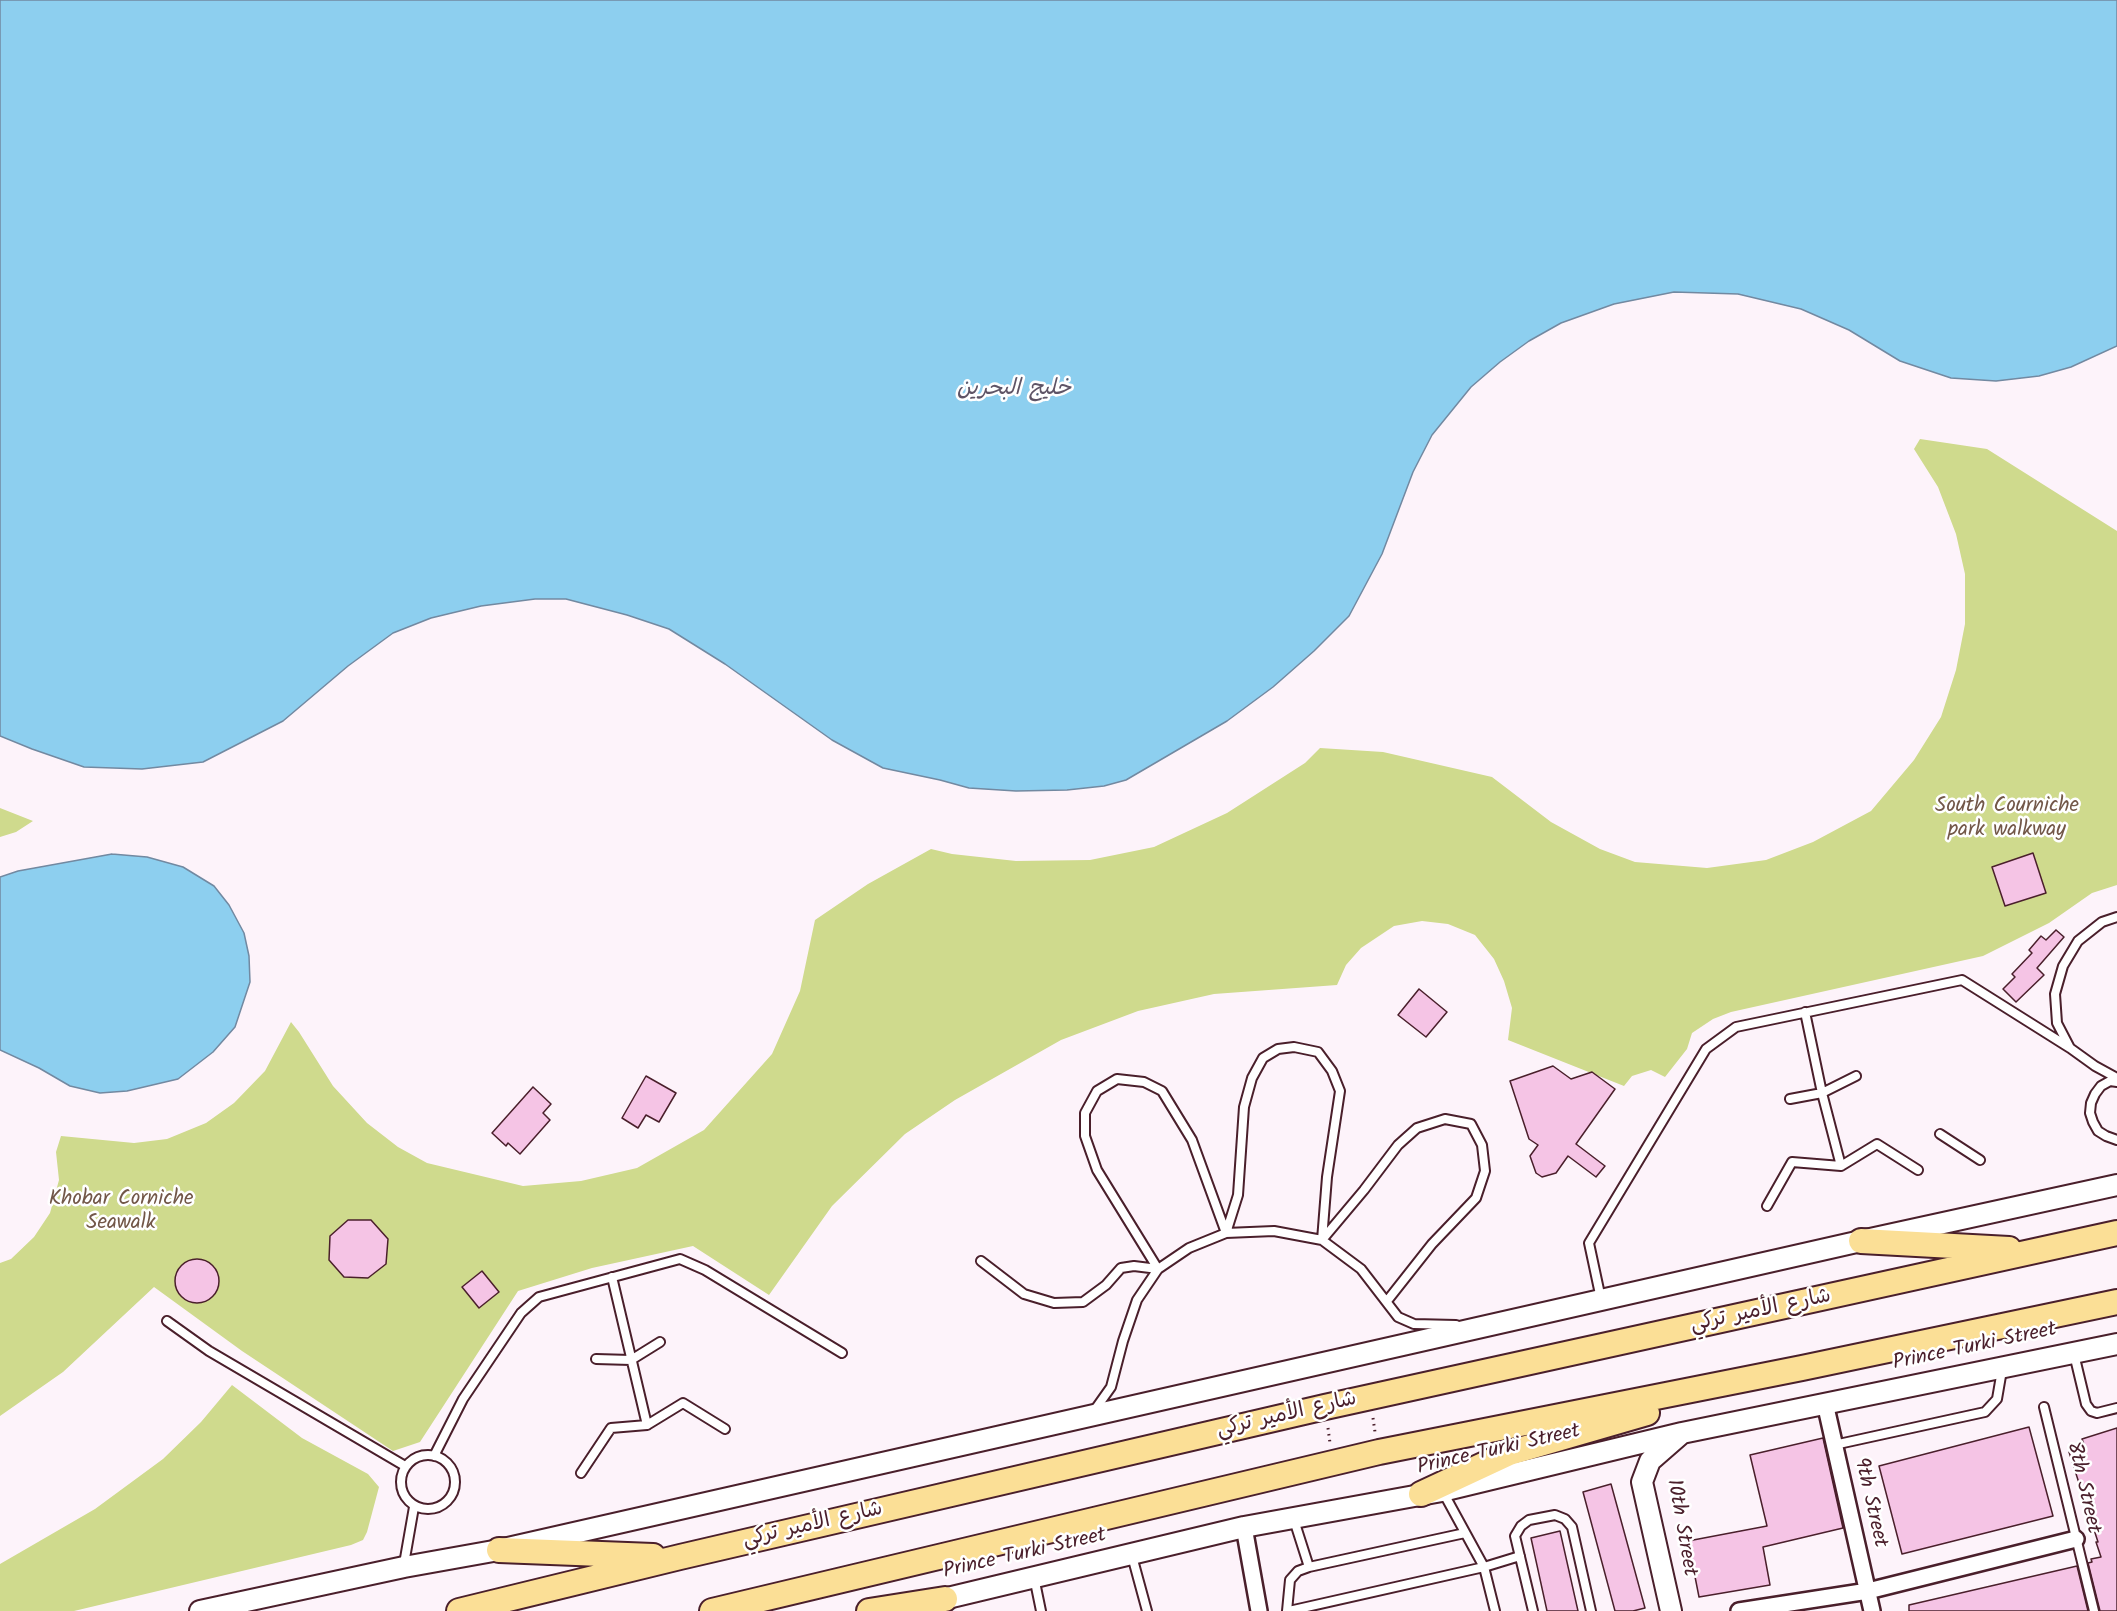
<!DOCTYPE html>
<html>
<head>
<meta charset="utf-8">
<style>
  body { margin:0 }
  canvas { display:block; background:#fdf3fa }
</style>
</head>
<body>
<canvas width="2117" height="1611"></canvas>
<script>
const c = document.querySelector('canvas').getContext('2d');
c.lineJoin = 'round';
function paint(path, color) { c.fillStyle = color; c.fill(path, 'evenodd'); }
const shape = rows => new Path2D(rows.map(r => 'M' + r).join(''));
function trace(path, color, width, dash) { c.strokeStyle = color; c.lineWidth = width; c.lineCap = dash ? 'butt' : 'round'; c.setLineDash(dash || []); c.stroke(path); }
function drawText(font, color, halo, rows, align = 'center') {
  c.font = font + ' Kalam,"Playpen Sans Arabic",sans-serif'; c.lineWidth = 5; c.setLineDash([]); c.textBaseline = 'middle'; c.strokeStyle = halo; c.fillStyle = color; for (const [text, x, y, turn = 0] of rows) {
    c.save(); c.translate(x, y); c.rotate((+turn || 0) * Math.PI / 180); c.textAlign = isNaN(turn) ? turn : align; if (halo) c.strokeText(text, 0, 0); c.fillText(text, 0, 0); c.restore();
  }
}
paint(shape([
  [1920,439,1987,449,2117,531,2117,885,2092,893,2049,923,1983,956,1731,1012,1713,1019,1692,1033,1687,1049,1665,1077,1651,1070,1632,1076,1624,1086,1508,1040,1512,1008,1504,981,1494,959,1475,935,1448,924,1422,921,1394,926,1361,948,1346,965,1337,985,1214,994,1138,1011,1061,1040,955,1100,905,1134,832,1206,769,1295,693,1246,592,1268,518,1291,420,1442,393,1451,242,1351,154,1287,63,1372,0,1416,0,1263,11,1259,34,1237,50,1213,59,1180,56,1152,61,1136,134,1143,167,1139,206,1123,234,1103,265,1071,291,1022,299,1032,333,1086,367,1123,398,1147,427,1163,523,1186,581,1181,637,1168,704,1130,772,1054,800,991,815,920,868,884,931,849,952,854,1016,861,1090,860,1154,847,1227,813,1305,763,1320,748,1383,752,1492,777,1551,822,1600,849,1635,862,1707,868,1766,860,1813,842,1871,811,1914,760,1941,717,1956,670,1965,624,1965,574,1956,534,1938,487,1914,449],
  [0,808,33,821,16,832,0,837],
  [232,1385,302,1438,368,1474,379,1487,367,1532,363,1540,351,1545,74,1611,0,1611,0,1564,95,1509,163,1459,201,1422]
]), '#cfda8d');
const water = shape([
  [0,0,2117,0,2117,346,2071,367,2039,376,1996,381,1951,378,1900,361,1849,330,1801,309,1738,294,1674,292,1614,304,1561,323,1529,341,1500,362,1471,387,1432,435,1413,472,1382,554,1349,616,1314,651,1273,687,1227,721,1126,780,1104,786,1067,790,1016,791,969,788,940,780,883,768,832,740,725,664,669,629,627,615,566,599,535,599,481,606,431,618,393,633,348,666,283,721,203,762,142,769,84,767,32,749,0,736,0,0],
  [112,854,147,857,183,867,214,886,229,905,244,933,249,956,250,982,235,1027,213,1052,178,1079,127,1091,100,1093,70,1086,39,1068,0,1050,0,877,18,871,112,854]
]);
paint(water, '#8dcfef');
trace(water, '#7289a1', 1.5);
const building = shape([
  [2033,853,2046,893,2005,906,1992,867,2033,853],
  [2056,930,2064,937,2037,968,2044,975,2016,1002,2003,989,2015,977,2012,974,2032,953,2029,950,2041,936,2046,940,2056,930],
  [1419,989,1447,1012,1426,1037,1398,1015,1419,989],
  [1553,1066,1571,1079,1592,1072,1615,1089,1576,1144,1605,1166,1596,1177,1568,1156,1556,1173,1542,1177,1536,1173,1530,1156,1538,1145,1529,1139,1510,1081,1553,1066],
  [646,1076,676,1093,659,1122,646,1115,638,1128,622,1118,646,1076],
  [533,1087,551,1104,543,1113,550,1120,520,1154,508,1143,506,1146,492,1133,533,1087],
  [348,1220,371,1220,388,1239,386,1264,368,1278,344,1277,329,1260,330,1236,348,1220],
  '175 1281a22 22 0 1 1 44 0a22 22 0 1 1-44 0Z',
  [482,1271,499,1292,479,1308,462,1287,482,1271],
  [2029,1427,2053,1516,1902,1554,1879,1466,2029,1427],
  [2117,1428,2117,1611,2100,1611,2088,1563,2092,1562,2091,1559,2101,1557,2096,1542,2098,1542,2069,1452,2085,1447,2082,1439,2117,1428],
  [1823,1438,1843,1528,1763,1547,1770,1585,1699,1597,1688,1541,1767,1526,1750,1455,1823,1438],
  [1611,1484,1645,1608,1633,1611,1615,1611,1583,1492,1611,1484],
  [1560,1531,1578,1611,1547,1611,1531,1538,1560,1531],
  [2077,1566,2088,1611,1909,1611,1909,1605,2077,1566]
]);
paint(building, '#f5c4e5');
trace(building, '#4a1f2b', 1.5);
const service = shape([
  [2117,917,2102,922,2078,941,2063,966,2055,994,2057,1023,2070,1048,2095,1066,2117,1078],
  [1805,1012,1822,1093,1841,1166],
  [2117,1082,2110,1081,2101,1086,2095,1094,2091,1103,2090,1113,2093,1122,2098,1131,2106,1136,2117,1140],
  [1790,1099,1822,1093,1856,1076],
  [1940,1134,1980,1160],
  [1767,1206,1792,1162,1841,1166,1877,1144,1918,1170],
  [1226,1233,1238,1195,1244,1107,1252,1078,1263,1058,1278,1049,1294,1047,1318,1052,1332,1071,1340,1091,1327,1177,1322,1240],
  [1322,1240,1364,1190,1398,1145,1417,1128,1445,1119,1471,1124,1482,1145,1485,1171,1476,1198,1432,1244,1387,1301],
  [981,1261,1024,1294,1054,1303,1083,1302,1106,1285,1121,1268,1134,1266,1158,1269],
  [1158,1269,1097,1170,1085,1136,1085,1113,1097,1091,1117,1079,1144,1082,1162,1091,1192,1140,1226,1233],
  [612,1277,647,1425],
  [1601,1299,1589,1243,1706,1049,1736,1027,1962,980,2070,1048],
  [167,1321,209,1351,405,1466],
  [2074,1354,2086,1404,2091,1411,2097,1413,2117,1408],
  [596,1359,631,1360,660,1342],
  [2044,1407,2094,1611],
  [1094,1411,1111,1387,1123,1341,1137,1300,1158,1269,1189,1248,1226,1233,1274,1231,1322,1240,1361,1269,1398,1317,1414,1324,1456,1325],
  [1834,1445,1985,1412,1997,1399,2002,1370],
  '401 1482a27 27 0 1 1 54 0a27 27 0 1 1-54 0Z',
  [434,1456,463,1399,521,1313,539,1297,680,1259,705,1270,842,1353],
  [581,1473,611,1428,647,1425,683,1403,725,1429],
  [1443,1492,1484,1567,1495,1611],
  [1294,1520,1309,1567],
  [1132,1556,1147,1611],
  [404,1564,414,1507],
  [1034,1577,1041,1611],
  [1287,1611,1290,1580,1298,1571,1309,1567,1465,1533],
  [1289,1611,1484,1567,1520,1556],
  [1533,1611,1515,1536,1521,1526,1529,1520,1555,1515,1565,1519,1572,1527,1591,1611]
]);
const minor = shape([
  [1825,1403,1872,1611],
  [1244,1527,1259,1611],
  [1739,1611,1868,1591,2076,1539]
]);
const tertiary = shape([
  [931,1602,1244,1527,1442,1491,1682,1433,2117,1344],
  [200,1611,404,1567,499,1550,1861,1241,2117,1185],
  [1671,1611,1642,1482,1650,1461,1681,1434]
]);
const primary = shape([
  [1861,1241,2009,1249],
  [1421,1494,1509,1453,1647,1413],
  [499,1550,653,1556],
  [459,1611,680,1557,1325,1407,2117,1233],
  [712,1611,1379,1452,1802,1368,2117,1302],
  [869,1611,945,1599]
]);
trace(service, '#4a1f2b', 12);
trace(minor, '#4a1f2b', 20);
trace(tertiary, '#4a1f2b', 24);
trace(primary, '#4a1f2b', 28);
trace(shape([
  [1373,1418,1375,1432],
  [1328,1428,1330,1443]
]), '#4a1f2b', 3, [1.5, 4.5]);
trace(service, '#fff', 8);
trace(minor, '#fff', 15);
trace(tertiary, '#fff', 20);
trace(primary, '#fbdf96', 24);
drawText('21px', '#725748', '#fff', [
  ["South Courniche",2007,807],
  ["park walkway",2007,831],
  ["Khobar Corniche",121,1200],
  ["Seawalk",121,1224]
]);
drawText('21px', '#4a1f2b', '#fff', [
  ["شارع الأمير تركي",1761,1312,-12],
  ["Prince Turki Street",1975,1348,-12],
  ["شارع الأمير تركي",1287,1416,-13],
  ["Prince Turki Street",1499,1451,-13],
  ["8th Street",2082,1488,77],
  ["9th Street",1869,1503,77],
  ["شارع الأمير تركي",813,1526,-13],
  ["10th Street",1680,1528,80],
  ["Prince Turki Street",1025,1555,-13]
]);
drawText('italic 22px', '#5e5466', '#fff', [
  ["خليج البحرين",1014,390]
]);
</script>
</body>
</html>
